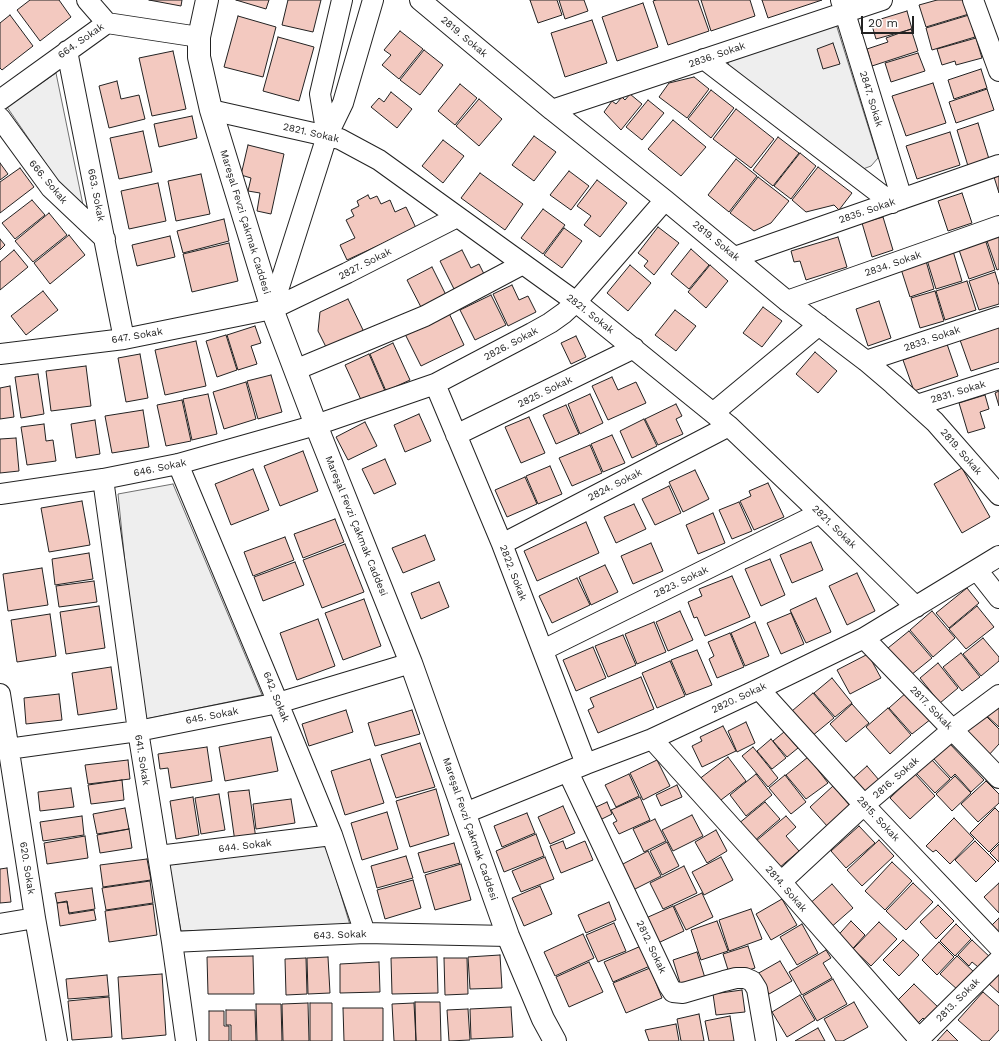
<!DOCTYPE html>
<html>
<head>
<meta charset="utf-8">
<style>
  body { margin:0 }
  #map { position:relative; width:999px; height:1041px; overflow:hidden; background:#fff; font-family:"Work Sans",sans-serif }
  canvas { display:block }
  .scale { position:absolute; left:861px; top:16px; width:53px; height:18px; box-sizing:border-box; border:2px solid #222; border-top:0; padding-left:5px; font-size:12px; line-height:14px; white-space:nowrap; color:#222; -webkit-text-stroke:3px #fff; paint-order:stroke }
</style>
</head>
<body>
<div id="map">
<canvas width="999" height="1041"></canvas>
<div class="scale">20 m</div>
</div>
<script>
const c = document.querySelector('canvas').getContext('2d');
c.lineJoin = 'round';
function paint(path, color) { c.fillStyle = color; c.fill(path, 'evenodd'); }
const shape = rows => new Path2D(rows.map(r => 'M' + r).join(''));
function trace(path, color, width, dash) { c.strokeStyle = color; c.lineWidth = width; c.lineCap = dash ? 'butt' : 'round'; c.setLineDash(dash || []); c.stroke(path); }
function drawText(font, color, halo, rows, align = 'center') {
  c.font = font + ' "Work Sans",sans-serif'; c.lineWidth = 3; c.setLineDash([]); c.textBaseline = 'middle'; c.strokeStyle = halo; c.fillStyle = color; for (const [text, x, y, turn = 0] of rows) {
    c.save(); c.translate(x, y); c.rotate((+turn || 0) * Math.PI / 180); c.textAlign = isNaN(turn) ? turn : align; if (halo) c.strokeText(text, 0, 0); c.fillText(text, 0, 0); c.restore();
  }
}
const green = shape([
  [836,24,878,158,871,166,863,169,730,70,728,62,836,24],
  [56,73,83,205,71,197,57,180,7,107,56,73],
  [173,484,262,695,141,720,118,494,173,484],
  [326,845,350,925,181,931,169,865,326,845]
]);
paint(green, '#eee');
trace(green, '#6f6f6f', 1);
const building = shape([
  [30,0,59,0,71,17,40,41,17,10,30,0],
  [149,0,182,0,181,6,149,0],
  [236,0,269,0,266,9,236,0],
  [288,0,321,0,313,32,282,25,288,0],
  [530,0,557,0,562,15,538,23,530,0],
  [559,0,584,0,588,11,565,19,559,0],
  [656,0,698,0,709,31,668,45,653,1,656,0],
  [701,0,750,0,755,16,711,31,701,0],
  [762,0,822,0,768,18,762,0],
  [937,0,965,0,969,14,926,27,919,5,937,0],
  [643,3,658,47,617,61,602,17,643,3],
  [907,11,912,29,876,39,871,22,907,11],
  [10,15,33,46,2,70,0,68,0,23,10,15],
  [969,15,975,37,932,50,926,28,969,15],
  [238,16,276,27,263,77,224,67,238,16],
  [592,20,607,63,565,77,551,33,592,20],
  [911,29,918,51,872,66,867,49,888,42,886,38,911,29],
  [400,31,423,49,399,79,382,65,391,55,384,50,400,31],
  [278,37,314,47,299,101,263,91,278,37],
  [976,38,982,58,956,65,955,61,942,65,937,49,976,38],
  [833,43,840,64,823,69,817,49,833,43],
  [424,50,443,65,420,95,400,80,424,50],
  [173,51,186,109,152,116,139,58,173,51],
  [918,53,925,71,891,82,885,63,918,53],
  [981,69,987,88,954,99,948,80,981,69],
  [694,77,709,89,687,118,659,97,669,83,694,77],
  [117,81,121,99,139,95,145,119,109,128,99,86,117,81],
  [933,83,946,123,906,136,892,96,933,83],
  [460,84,477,98,455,125,438,111,460,84],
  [987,89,994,110,956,123,949,102,987,89],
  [711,90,734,108,711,138,688,119,711,90],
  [391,92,412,109,397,128,371,107,379,98,384,102,391,92],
  [630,94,642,104,621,130,604,112,612,101,616,104,622,97,625,100,630,94],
  [479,99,502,119,479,146,456,126,479,99],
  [648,100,664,113,642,140,626,127,648,100],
  [736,109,774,139,751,168,713,139,736,109],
  [192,116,197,138,159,147,154,124,192,116],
  [673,120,706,147,681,176,648,149,673,120],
  [978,123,989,159,968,166,957,130,978,123],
  [143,131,152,172,119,179,110,138,143,131],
  [950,132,960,165,917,179,906,146,950,132],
  [534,136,556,152,534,181,512,165,534,136],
  [778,137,799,153,773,186,753,170,778,137],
  [443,140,464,156,443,183,422,166,443,140],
  [248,145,284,154,271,214,257,211,260,193,248,191,251,178,241,175,248,145],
  [800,153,816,166,791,199,774,186,800,153],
  [736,159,757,176,729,212,708,195,736,159],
  [0,163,8,174,0,180,0,163],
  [818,167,852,193,839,210,834,205,806,212,792,200,818,167],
  [20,168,34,187,0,213,0,182,20,168],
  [569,171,589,186,571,210,550,195,569,171],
  [480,173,523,204,505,230,461,198,480,173],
  [201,174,210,214,176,221,168,181,201,174],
  [999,175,999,193,994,177,999,175],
  [758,177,789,201,771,223,754,231,730,213,758,177],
  [597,180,627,203,600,237,584,225,591,216,577,206,597,180],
  [158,183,166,221,129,229,121,191,158,183],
  [962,193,972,223,948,231,938,201,962,193],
  [368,195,370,199,377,196,381,204,390,200,395,212,406,207,416,228,347,260,340,245,355,238,346,220,354,216,351,210,359,206,357,201,368,195],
  [32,200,45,215,15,239,2,223,32,200],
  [543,209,565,225,543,254,521,238,543,209],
  [49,213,67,235,33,262,15,241,49,213],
  [883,217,893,250,872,257,862,223,883,217],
  [224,219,229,241,183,253,177,231,224,219],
  [658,227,679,243,654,275,644,266,648,261,638,253,658,227],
  [564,228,582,241,562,268,544,255,564,228],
  [999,234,999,269,997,270,986,238,999,234],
  [69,235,85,255,50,284,34,263,69,235],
  [170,236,175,257,137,266,132,245,170,236],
  [838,237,847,267,806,280,800,261,794,262,791,251,838,237],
  [0,239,5,245,0,250,0,239],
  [985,239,995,270,969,279,958,247,985,239],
  [229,243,238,281,192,292,183,254,229,243],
  [691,249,709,265,689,289,671,274,691,249],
  [14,250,28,267,0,290,0,262,14,250],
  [462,250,471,268,479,264,487,280,457,295,440,261,462,250],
  [953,251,962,281,936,289,927,260,953,251],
  [926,261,934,289,910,297,901,269,926,261],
  [630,265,651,283,628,311,607,293,630,265],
  [710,265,728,281,706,308,688,292,710,265],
  [432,267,449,301,424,313,407,280,432,267],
  [995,272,999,285,999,304,979,310,969,281,995,272],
  [967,281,976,310,945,320,936,291,967,281],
  [512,285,519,300,528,296,536,312,508,326,493,294,512,285],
  [43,291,58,310,26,335,11,316,43,291],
  [935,291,944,321,920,328,911,298,935,291],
  [491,295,506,325,475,340,460,310,491,295],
  [348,299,364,332,327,349,318,331,320,312,348,299],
  [879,301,891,338,868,346,856,309,879,301],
  [763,307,782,321,762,347,743,333,763,307],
  [447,309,464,345,421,366,405,334,447,309],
  [675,310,696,326,676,351,655,335,675,310],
  [255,326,261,343,251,346,257,364,238,370,227,335,255,326],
  [999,327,999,362,971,371,960,340,999,327],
  [226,335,237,370,217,377,206,341,226,335],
  [576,336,586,357,571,364,561,343,576,336],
  [196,341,206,386,165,395,155,350,196,341],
  [393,343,410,380,386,391,370,354,393,343],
  [947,344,958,376,914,391,903,360,947,344],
  [815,352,837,371,818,393,796,374,815,352],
  [140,354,148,398,126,402,118,358,140,354],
  [369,354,385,391,362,402,345,365,369,354],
  [86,366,91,406,51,411,46,371,86,366],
  [38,374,44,414,21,418,15,377,38,374],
  [271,375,282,412,258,419,247,381,271,375],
  [612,377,618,390,636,382,646,403,608,420,592,386,612,377],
  [246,382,256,419,224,429,213,392,246,382],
  [10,386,14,417,0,419,0,388,10,386],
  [999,391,999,406,995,393,999,391],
  [208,394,217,434,192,440,183,399,208,394],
  [590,394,603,423,580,434,568,404,590,394],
  [985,395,989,409,980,412,985,428,968,433,959,403,985,395],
  [182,400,191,441,166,446,157,405,182,400],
  [676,404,682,416,676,419,683,434,658,445,645,419,676,404],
  [566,405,579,434,556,444,543,415,566,405],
  [143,410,149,447,112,453,105,416,143,410],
  [419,414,431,441,405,452,394,425,419,414],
  [529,417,545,453,521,463,505,427,529,417],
  [644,419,657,446,632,458,620,431,644,419],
  [95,420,100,454,76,458,71,424,95,420],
  [365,422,377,446,348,460,336,437,365,422],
  [44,424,46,441,53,440,56,461,27,465,21,427,44,424],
  [612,435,625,463,603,472,591,444,612,435],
  [16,438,19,471,0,473,0,439,16,438],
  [590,445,602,473,572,486,559,458,590,445],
  [303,451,318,491,280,506,264,466,303,451],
  [385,459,396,484,374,494,362,469,385,459],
  [550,466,562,494,538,504,526,476,550,466],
  [962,468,990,517,962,533,934,484,962,468],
  [253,469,269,510,231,525,215,484,253,469],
  [695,470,709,499,683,512,669,482,695,470],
  [525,477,537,504,507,517,495,490,525,477],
  [768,483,784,517,754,530,740,501,751,496,749,491,768,483],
  [669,486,681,513,655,525,642,499,669,486],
  [82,501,90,545,49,552,41,508,82,501],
  [739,502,752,531,732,539,719,510,739,502],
  [634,504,646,529,616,543,604,517,634,504],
  [713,513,725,543,698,554,686,525,713,513],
  [335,519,344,542,303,558,294,534,335,519],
  [586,522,599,553,537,581,524,551,586,522],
  [425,535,435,560,403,573,392,548,425,535],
  [285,537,294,560,253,576,244,552,285,537],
  [811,542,823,570,792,583,780,555,811,542],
  [651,543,663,571,633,584,621,556,651,543],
  [345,544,364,592,322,608,303,560,345,544],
  [89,553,93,579,55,585,52,559,89,553],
  [770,559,785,595,761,606,745,569,770,559],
  [295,562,304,585,263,601,254,577,295,562],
  [605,565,618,592,591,605,579,577,605,565],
  [42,568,48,605,8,611,3,574,42,568],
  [857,573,875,611,847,625,829,586,857,573],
  [732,576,750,617,705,636,697,617,694,618,688,602,702,596,699,589,732,576],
  [577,578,590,605,552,623,539,596,577,578],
  [94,581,97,602,59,607,56,586,94,581],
  [439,582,449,607,421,619,411,593,439,582],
  [967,588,979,603,949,628,936,613,967,588],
  [816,598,831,632,806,643,790,610,816,598],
  [364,599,381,646,343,660,325,613,364,599],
  [99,606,105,648,66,654,60,612,99,606],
  [977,606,994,627,966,649,949,629,977,606],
  [680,611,693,640,668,651,656,622,680,611],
  [932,611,955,638,933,657,910,630,932,611],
  [791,613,804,644,781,654,767,623,791,613],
  [50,614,56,656,17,662,11,620,50,614],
  [318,619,335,666,297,680,280,633,318,619],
  [654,622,666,652,637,664,625,634,654,622],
  [755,622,769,656,745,666,731,633,755,622],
  [909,631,932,658,911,675,888,648,909,631],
  [730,633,744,667,717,678,709,659,714,656,708,642,730,633],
  [623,635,636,665,608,677,595,646,623,635],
  [983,638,999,657,999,661,981,676,963,654,983,638],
  [593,647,606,678,576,691,563,660,593,647],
  [697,650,712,685,686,695,671,660,697,650],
  [961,653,980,677,962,691,943,667,961,653],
  [868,654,881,678,850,694,837,670,868,654],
  [670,661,685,696,657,708,642,673,670,661],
  [938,663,958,688,940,703,920,678,938,663],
  [111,667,117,709,78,715,72,673,111,667],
  [641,677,654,709,598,733,588,710,594,707,590,698,641,677],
  [832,678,852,703,835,717,814,693,832,678],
  [907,692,931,719,912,734,889,708,907,692],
  [813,693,834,718,812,736,792,711,813,693],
  [59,694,62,720,26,724,24,698,59,694],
  [999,702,999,727,986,715,999,702],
  [852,704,869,723,846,742,830,724,852,704],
  [888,708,911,735,890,754,866,727,888,708],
  [346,710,353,732,309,746,302,724,346,710],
  [412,710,420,734,375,746,368,723,412,710],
  [982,712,999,729,999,744,987,757,962,733,982,712],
  [746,722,755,743,737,752,728,731,746,722],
  [723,726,736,751,702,767,692,746,702,741,700,737,723,726],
  [784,732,798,748,787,757,773,741,784,732],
  [271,737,278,771,225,781,219,747,271,737],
  [771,739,786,758,772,769,757,751,771,739],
  [420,743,435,787,396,798,381,755,420,743],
  [949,743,984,780,971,792,955,774,951,778,933,758,949,743],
  [207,747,212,781,171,788,168,768,160,769,158,754,207,747],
  [753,747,778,778,768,787,742,756,753,747],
  [728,757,746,781,717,803,698,780,728,757],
  [808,757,828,783,806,799,786,775,808,757],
  [370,759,384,803,345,815,331,771,370,759],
  [931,759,950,779,935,793,916,773,931,759],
  [128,760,130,779,88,784,85,765,128,760],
  [657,760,670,786,643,800,630,773,657,760],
  [867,766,879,780,861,795,849,782,867,766],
  [629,774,639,796,616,807,605,785,629,774],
  [756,774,772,795,746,816,730,795,756,774],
  [915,774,935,796,910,819,890,798,915,774],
  [785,775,806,802,791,814,769,788,785,775],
  [955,776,971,793,952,811,936,794,955,776],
  [122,780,124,800,91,804,88,785,122,780],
  [986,781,999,794,999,803,978,822,961,804,986,781],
  [677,785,682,797,661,806,656,795,677,785],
  [833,786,851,807,828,827,810,807,833,786],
  [71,788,74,807,40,811,38,792,71,788],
  [436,789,449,835,410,847,396,801,436,789],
  [249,790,256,839,235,842,228,792,249,790],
  [219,794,225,830,201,834,195,798,219,794],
  [193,797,199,835,176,839,170,801,193,797],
  [640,797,650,820,619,834,613,823,617,821,611,810,640,797],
  [291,799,295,823,256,829,253,804,291,799],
  [607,802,612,814,600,820,594,808,607,802],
  [765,802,780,819,753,842,738,824,765,802],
  [563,806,575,833,550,844,538,817,563,806],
  [125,808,129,829,97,834,93,814,125,808],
  [995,808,999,812,999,842,989,852,970,833,995,808],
  [387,812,398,849,362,860,351,823,387,812],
  [527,813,535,833,502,847,494,826,527,813],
  [692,815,703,836,673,851,662,830,692,815],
  [82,816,84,835,43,841,40,822,82,816],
  [786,816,796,827,786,836,799,851,779,868,756,841,786,816],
  [954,818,974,839,950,864,936,850,933,852,926,846,954,818],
  [655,819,666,841,644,852,633,829,655,819],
  [859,826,875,843,846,868,831,851,859,826],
  [129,829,132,848,100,853,97,835,129,829],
  [716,830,727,851,707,863,695,842,716,830],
  [536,834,544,856,504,872,496,851,536,834],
  [85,836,88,858,47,864,44,843,85,836],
  [879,840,894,856,862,886,847,870,879,840],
  [563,841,566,849,585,841,593,860,561,873,550,846,563,841],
  [975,841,996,862,976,882,955,860,975,841],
  [667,842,679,866,662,875,650,851,667,842],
  [454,843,460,863,424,873,418,853,454,843],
  [999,844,999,862,990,853,999,844],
  [648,851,661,876,633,890,621,865,648,851],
  [406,856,413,878,377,888,371,866,406,856],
  [545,857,554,879,521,892,512,871,545,857],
  [721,857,733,880,704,895,692,872,721,857],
  [147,859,151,880,103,887,100,865,147,859],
  [892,862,912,881,885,910,865,891,892,862],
  [461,864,471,900,435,910,425,875,461,864],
  [684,866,697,893,663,909,650,883,684,866],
  [7,868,11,902,0,903,0,869,7,868],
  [413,880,421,908,385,919,377,890,413,880],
  [150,881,153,903,106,910,102,888,150,881],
  [913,883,933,902,906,930,886,911,913,883],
  [999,883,999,913,984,897,999,883],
  [832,884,853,908,829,929,808,905,832,884],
  [540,886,552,914,524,926,512,898,540,886],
  [92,888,95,909,69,913,67,901,57,903,55,893,92,888],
  [702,893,713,917,686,930,674,906,702,893],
  [782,899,797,925,771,940,756,914,782,899],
  [67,902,69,914,94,910,96,920,60,926,57,903,67,902],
  [609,902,616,920,586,933,578,915,609,902],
  [153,904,157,935,109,942,105,911,153,904],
  [938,905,954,921,936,939,920,922,938,905],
  [673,906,684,931,658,943,646,918,673,906],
  [751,909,762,939,729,951,719,920,751,909],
  [999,918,999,938,989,928,999,918],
  [717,921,728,951,701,960,691,930,717,921],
  [851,921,865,935,847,955,833,941,851,921],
  [879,922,897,939,871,966,853,949,879,922],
  [614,923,626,951,598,962,586,935,614,923],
  [802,924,818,953,797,965,780,937,802,924],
  [956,924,971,939,955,956,940,941,956,924],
  [583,934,594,958,555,976,544,952,583,934],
  [903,940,919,955,899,976,883,960,903,940],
  [972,940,993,960,983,971,972,962,969,966,958,955,972,940],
  [939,942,954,957,937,975,922,960,939,942],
  [641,946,650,966,613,982,604,962,641,946],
  [748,946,755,968,730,976,723,954,748,946],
  [826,950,831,958,823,963,832,978,802,995,789,972,826,950],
  [697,952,705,978,681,986,673,960,697,952],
  [500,955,502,988,470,989,468,957,500,955],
  [253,956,254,994,208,994,207,957,253,956],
  [957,956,975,973,958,990,940,974,957,956],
  [328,957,330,993,308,994,307,958,328,957],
  [437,957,438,993,392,994,391,958,437,957],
  [306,958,307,994,286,995,285,959,306,958],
  [444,958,467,958,468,994,445,995,444,958],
  [780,961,792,981,769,994,757,974,780,961],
  [379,962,380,992,340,993,340,964,379,962],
  [589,962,603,992,569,1007,556,977,589,962],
  [650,968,662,998,626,1013,613,983,650,968],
  [999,973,999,993,989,984,999,973],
  [162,974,166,1035,122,1039,118,977,162,974],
  [107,975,109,996,68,999,66,979,107,975],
  [833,979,847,1004,817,1021,803,996,833,979],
  [914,984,940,1009,927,1022,923,1018,917,1024,895,1003,914,984],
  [742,990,745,1012,716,1015,713,994,742,990],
  [983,992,999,1006,999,1030,989,1041,982,1041,958,1020,983,992],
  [800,995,815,1020,787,1037,772,1012,800,995],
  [109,997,112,1037,72,1040,68,1001,109,997],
  [415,1002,440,1002,441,1041,416,1041,415,1002],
  [854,1002,868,1027,843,1041,836,1041,824,1019,854,1002],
  [308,1003,309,1041,283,1041,282,1004,308,1003],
  [310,1003,332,1003,332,1041,310,1041,310,1003],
  [414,1003,416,1041,394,1041,392,1004,414,1003],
  [256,1004,281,1004,282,1041,257,1041,256,1004],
  [511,1007,513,1037,471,1039,470,1009,511,1007],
  [343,1008,383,1008,383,1041,344,1041,343,1008],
  [468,1009,470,1040,449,1041,447,1010,468,1009],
  [226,1010,255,1010,256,1041,231,1041,231,1025,226,1025,226,1010],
  [209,1011,224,1011,224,1026,229,1026,229,1041,209,1041,209,1011],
  [699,1014,704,1041,681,1041,677,1019,699,1014],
  [730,1016,734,1041,709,1041,705,1021,730,1016],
  [676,1024,679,1041,649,1041,645,1030,676,1024],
  [818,1028,825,1041,795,1041,818,1028],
  [947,1030,958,1041,937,1041,947,1030]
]);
paint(building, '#f3c9c0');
trace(building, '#222', 1);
const minor = shape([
  [87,0,107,23],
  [420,0,552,110,665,200,787,301,866,361,893,384,935,422,999,495],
  [841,0,902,199],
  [973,0,999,71],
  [67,51,124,339],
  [704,59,892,203],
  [0,100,107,23,199,37],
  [211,110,340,139,379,160,576,302,729,426,820,513,916,607],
  [552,110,882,0],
  [0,118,51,188,105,239],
  [327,136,320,94,342,0],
  [735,257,999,165],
  [787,301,999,226],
  [272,309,327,136,343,103,373,0],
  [0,354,124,339,272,309,347,273,457,217],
  [866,361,999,317],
  [295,370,425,316,523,264],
  [435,384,502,544,586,764],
  [917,405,999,379],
  [713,413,819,325],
  [456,435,634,348],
  [178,464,278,703,332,835,365,933],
  [103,479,138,731,172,942,186,1041],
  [0,494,103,479,178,464,316,425,435,384,532,333,550,323,564,313,576,302,665,200],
  [502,544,729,426],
  [977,570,999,598],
  [864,638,999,778],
  [543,650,820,513],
  [759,689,864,805,999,947],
  [0,694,35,918,57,1041],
  [652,739,781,882,919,1039],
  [8,749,138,731,278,703,411,663],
  [568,772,669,986,673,992,683,993,724,981,736,978,745,978,752,981,757,989,766,1041],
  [465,813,586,764,652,739,759,689,864,638,999,556],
  [158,856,332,835],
  [781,882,864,805,952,730,999,695],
  [0,924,35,918],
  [172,942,365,933,508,936],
  [917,1041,999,960]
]);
const major = shape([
  [207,0,199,37,199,57,211,110,272,309,316,425,411,663,508,936,543,1019,555,1041]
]);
trace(minor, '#222', 22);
trace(major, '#222', 24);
trace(minor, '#fff', 20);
trace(major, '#fff', 22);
drawText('10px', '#222', '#fff', [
  ["2819. Sokak",464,37,40],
  ["664. Sokak",81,41,-35],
  ["2836. Sokak",717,55,-19],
  ["2847. Sokak",871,99,73],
  ["2821. Sokak",311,133,13],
  ["666. Sokak",48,182,50],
  ["663. Sokak",96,195,79],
  ["2835. Sokak",867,211,-19],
  ["Mareşal Fevzi Çakmak Caddesi",245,222,73],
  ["2819. Sokak",716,241,39],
  ["2827. Sokak",365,264,-27],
  ["2834. Sokak",893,264,-19],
  ["2821. Sokak",590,314,38],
  ["647. Sokak",137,336,-10],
  ["2833. Sokak",932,339,-19],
  ["2826. Sokak",511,344,-28],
  ["2825. Sokak",545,392,-26],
  ["2831. Sokak",958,392,-17],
  ["2819. Sokak",961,452,49],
  ["646. Sokak",160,468,-12],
  ["2824. Sokak",615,485,-27],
  ["Mareşal Fevzi Çakmak Caddesi",356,526,68],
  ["2821. Sokak",834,527,44],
  ["2822. Sokak",513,573,69],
  ["2823. Sokak",681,582,-26],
  ["642. Sokak",276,697,68],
  ["2820. Sokak",739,698,-25],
  ["2817. Sokak",931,708,46],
  ["645. Sokak",212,716,-11],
  ["641. Sokak",142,760,81],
  ["2816. Sokak",896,778,-41],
  ["2815. Sokak",878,819,47],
  ["Mareşal Fevzi Çakmak Caddesi",470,829,71],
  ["644. Sokak",245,846,-7],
  ["620. Sokak",27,868,81],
  ["2814. Sokak",786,889,49],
  ["643. Sokak",340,935,-2],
  ["2812. Sokak",651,947,65],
  ["2813. Sokak",958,1000,-45]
]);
</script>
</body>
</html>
